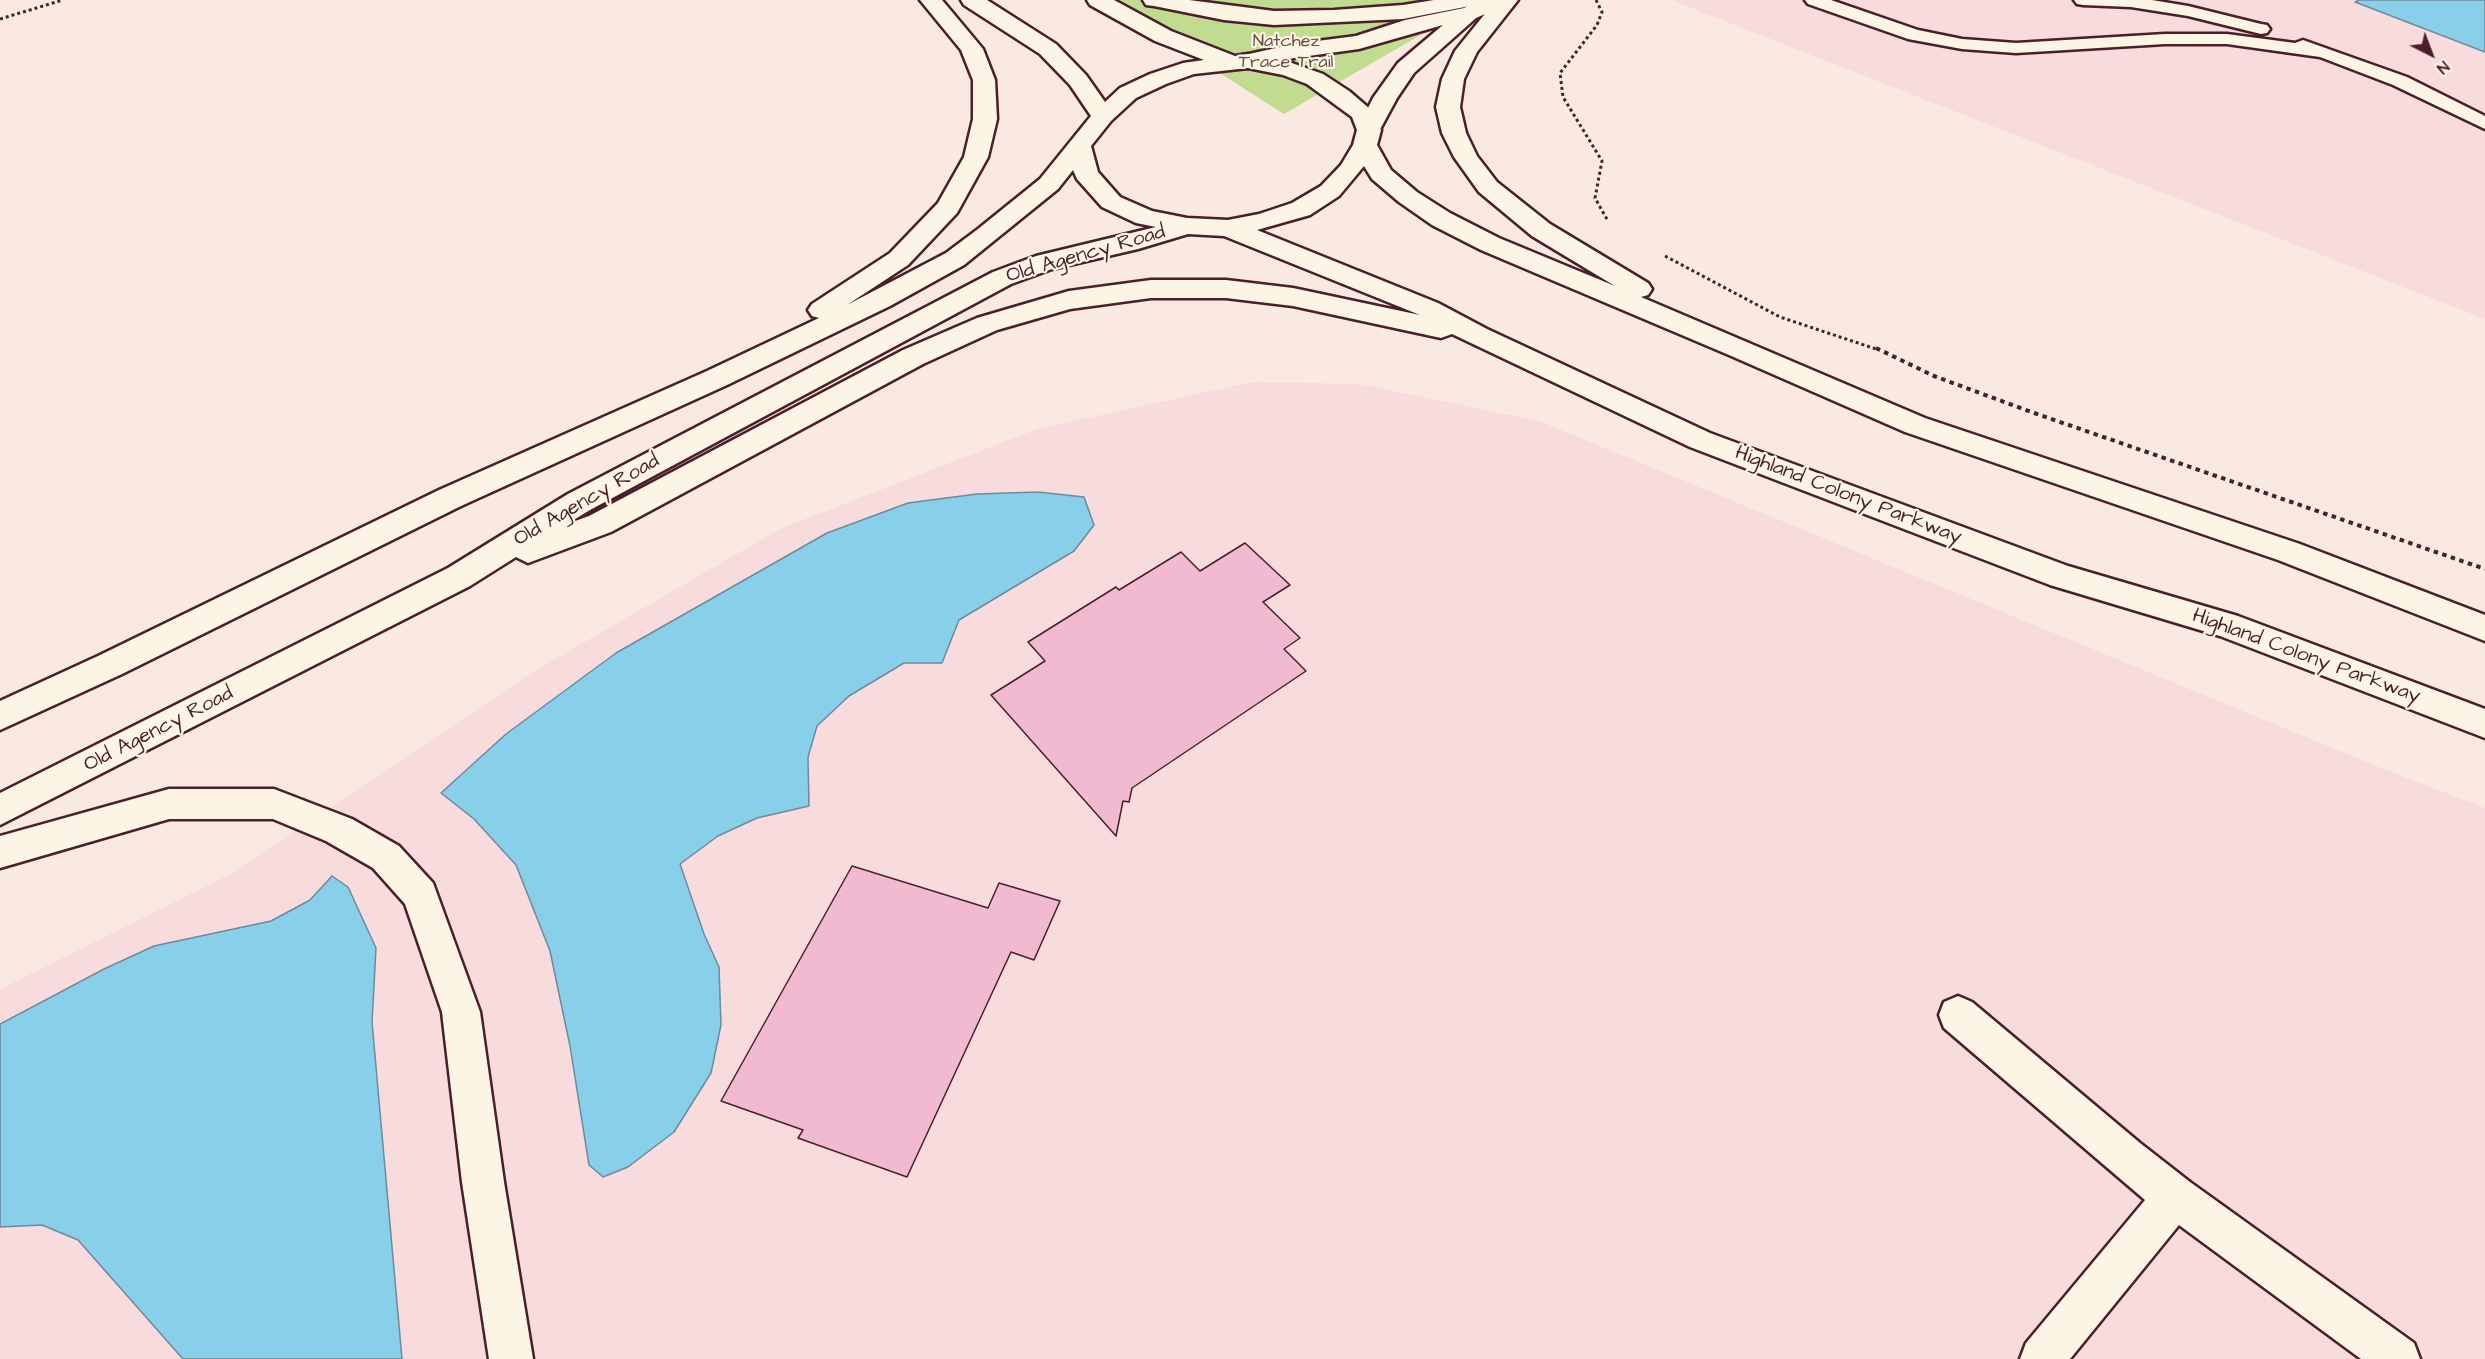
<!DOCTYPE html>
<html>
<head>
<meta charset="utf-8">
<style>
  body { margin:0 }
  #map { position:relative; width:2485px; height:1359px; overflow:hidden; background:#fae9e1; font-family:"Architects Daughter",sans-serif }
  canvas { display:block }
  .north { position:absolute; left:2401px; top:24px; width:60px; height:60px; -webkit-text-stroke:4px #fcf5e5; paint-order:stroke; rotate:138deg; font-size:16px; font-weight:700; line-height:24px; text-align:center; color:#4a1f2b }
  .north::after { content:''; display:block; margin:auto; width:21px; height:27px; background:#4a1f2b; clip-path:polygon(50% 0,100% 100%,50% 72%,0 100%) }
</style>
</head>
<body>
<div id="map">
<canvas width="2485" height="1359"></canvas>
<div class="north">N</div>
</div>
<script>
const c = document.querySelector('canvas').getContext('2d');
c.lineJoin = 'round';
function paint(path, color) { c.fillStyle = color; c.fill(path, 'evenodd'); }
const shape = rows => new Path2D(rows.map(r => 'M' + r).join(''));
function trace(path, color, width, dash) { c.strokeStyle = color; c.lineWidth = width; c.lineCap = dash ? 'butt' : 'round'; c.setLineDash(dash || []); c.stroke(path); }
function drawText(font, color, halo, rows, align = 'center') {
  c.font = font + ' "Architects Daughter",sans-serif'; c.lineWidth = 4.5; c.setLineDash([]); c.textBaseline = 'middle'; c.strokeStyle = halo; c.fillStyle = color; for (const [text, x, y, turn = 0] of rows) {
    c.save(); c.translate(x, y); c.rotate((+turn || 0) * Math.PI / 180); c.textAlign = isNaN(turn) ? turn : align; if (halo) c.strokeText(text, 0, 0); c.fillText(text, 0, 0); c.restore();
  }
}
paint(shape([
  [1671,0,2485,0,2485,319],
  [1252,382,1359,384,1539,421,2386,770,2485,808,2485,1359,0,1359,0,989,236,871,531,673,780,529,1037,429]
]), '#f8dbdc');
paint(shape([
  [1105,0,1481,0,1284,114]
]), '#c1db91');
const water = shape([
  [2359,0,2485,0,2485,52,2355,2,2359,0],
  [1038,492,1084,497,1094,525,1074,551,959,620,942,663,904,663,849,696,817,726,808,757,809,806,757,818,718,836,680,864,704,934,719,967,721,1025,711,1073,674,1132,628,1167,603,1177,589,1165,570,1046,550,951,516,865,474,819,441,793,506,734,616,653,827,533,908,503,977,494,1038,492],
  [332,876,348,887,376,948,372,1022,402,1359,183,1359,78,1240,42,1225,0,1227,0,1024,104,969,154,946,271,921,310,900,332,876]
]);
paint(water, '#88cfe9');
trace(water, '#6f899d', 1.5);
const building = shape([
  [1245,543,1290,585,1263,602,1300,638,1284,649,1306,671,1132,788,1129,802,1123,801,1116,836,991,695,1045,661,1028,642,1116,587,1119,590,1181,552,1200,571,1245,543],
  [852,866,988,908,999,883,1060,901,1034,960,1011,952,907,1177,798,1138,803,1130,721,1101,852,866]
]);
paint(building, '#f2bad1');
trace(building, '#4a1f2b', 1.5);
const lane = shape([
  [1805,0,1831,0,1918,30,1962,39,2016,43,2165,34,2227,34,2295,43,2303,40,2407,77,2485,116,2485,129,2393,85,2320,57,2227,44,2165,44,2016,53,1962,49,1908,39,1808,4,1805,0],
  [2074,0,2152,0,2188,6,2261,24,2267,25,2270,29,2267,33,2261,34,2188,16,2131,7,2083,5,2077,4,2074,0]
]);
const street = shape([
  [1480,0,1508,0,1505,5,1476,18,1414,73,1397,98,1377,135,1369,137,1361,135,1357,130,1373,98,1398,63,1443,25,1359,49,1294,58,1248,68,1240,66,1237,61,1240,56,1294,44,1356,36,1405,20,1464,8,1480,0],
  [169,789,274,789,352,819,399,846,433,883,480,1012,504,1182,533,1359,489,1359,462,1182,442,1012,405,904,373,868,326,841,273,819,169,819,0,868,0,836,169,789],
  [1958,996,1972,1002,2140,1143,2190,1182,2414,1343,2420,1359,2361,1359,2179,1225,2070,1359,2020,1359,2026,1343,2145,1200,1944,1028,1939,1015,1944,1002,1958,996]
]);
const secondary = shape([
  [920,0,942,0,983,49,995,80,997,119,988,157,957,213,908,265,847,305,946,253,978,229,1040,179,1091,116,1070,85,1040,54,964,5,961,0,987,0,1056,44,1086,75,1105,102,1120,88,1150,74,1183,63,1204,60,1155,41,1090,5,1087,0,1114,0,1171,31,1235,56,1248,54,1289,62,1323,74,1349,91,1370,109,1381,130,1377,145,1391,170,1417,192,1450,213,1499,238,1615,286,1532,236,1479,192,1454,157,1442,133,1436,107,1442,79,1455,51,1496,0,1518,0,1477,52,1464,79,1460,107,1466,133,1477,156,1497,182,1550,224,1648,283,1652,289,1648,295,1641,297,1925,418,2300,544,2485,615,2485,641,2278,560,1905,432,1729,355,1481,250,1432,225,1399,202,1372,179,1364,166,1339,196,1310,215,1257,230,1438,303,1487,329,1710,433,2068,566,2238,616,2485,709,2485,738,2220,636,2050,585,1690,447,1452,334,1441,338,1293,306,1226,298,1151,298,1070,309,997,330,923,364,611,532,528,563,516,557,470,586,0,825,0,793,448,568,568,494,993,272,1036,256,1156,227,1136,223,1102,207,1077,179,1073,170,1058,189,964,265,890,306,727,385,461,506,122,674,0,730,0,701,98,656,439,490,707,371,819,318,812,316,808,310,812,304,890,253,938,203,964,157,973,119,973,80,961,50,920,0],
  [1248,68,1283,75,1307,84,1352,117,1357,130,1353,145,1341,165,1321,186,1292,203,1259,214,1228,220,1187,218,1152,211,1120,197,1098,172,1091,146,1111,121,1136,98,1166,84,1194,74,1248,68],
  [1188,234,1224,236,1420,315,1293,288,1226,280,1151,280,1069,291,977,318,903,350,589,516,567,524,590,510,1011,284,1052,269,1138,249,1188,234],
  [1143,0,1189,0,1274,11,1334,10,1403,5,1434,0,1481,0,1478,5,1470,6,1403,19,1274,25,1224,20,1154,6,1146,5,1143,0]
]);
trace(lane, '#4a1f2b', 5);
trace(street, '#4a1f2b', 5);
trace(secondary, '#4a1f2b', 5);
trace(shape([
  [1596,0,1602,12,1597,25,1560,73,1563,97,1602,161,1595,198,1608,221],
  [0,19,63,0],
  [1665,256,1780,317,1879,350]
]), '#4a1f2b', 3, [3, 3]);
trace(shape([
  [1876,348,1934,376,2034,413,2485,569]
]), '#4a1f2b', 4, [4.5, 4.5]);
paint(lane, '#fcf5e5');
paint(street, '#fcf5e5');
paint(secondary, '#fcf5e5');
drawText('18px', '#684e44', '#fcf5e5', [
  ["Natchez",1286,42],
  ["Trace Trail",1286,63]
]);
drawText('21px', '#4a1f2b', '#fcf5e5', [
  ["Old Agency Road",1086,255,-16],
  ["Highland Colony Parkway",1848,496,21],
  ["Old Agency Road",587,501,-30],
  ["Highland Colony Parkway",2306,657,20],
  ["Old Agency Road",159,730,-27]
]);
</script>
</body>
</html>
